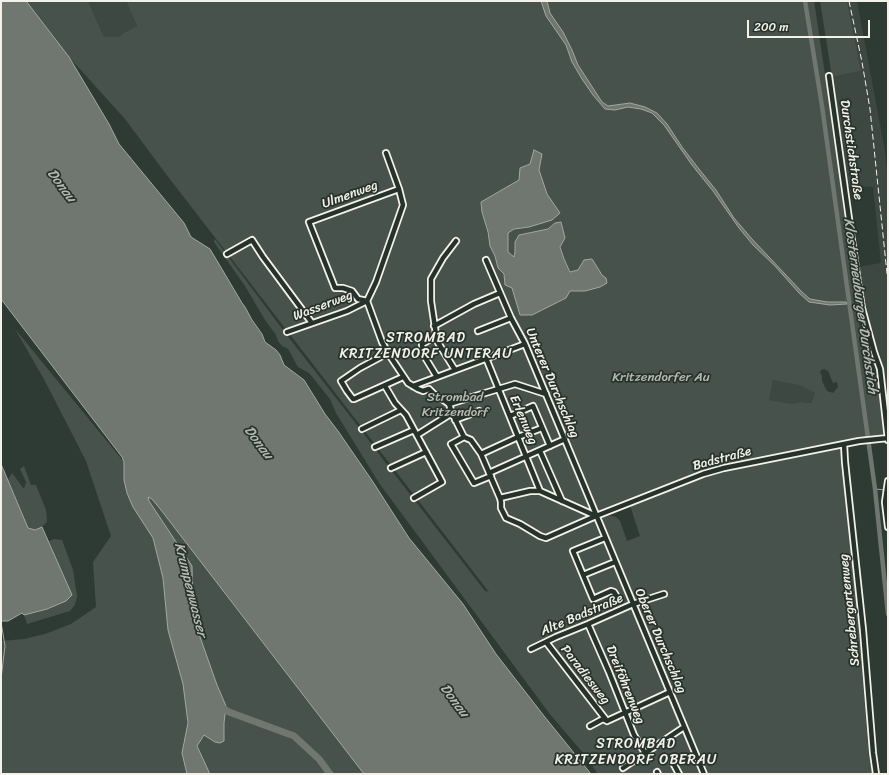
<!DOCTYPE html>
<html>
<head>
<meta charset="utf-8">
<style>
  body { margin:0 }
  #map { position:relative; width:889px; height:775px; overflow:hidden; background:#2e3b34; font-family:Sriracha,sans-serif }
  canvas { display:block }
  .frame { position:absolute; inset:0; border:2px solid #f4f1e8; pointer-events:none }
  .scale { position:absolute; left:747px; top:20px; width:123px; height:18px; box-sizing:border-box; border:2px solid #f4f1e8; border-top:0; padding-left:5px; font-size:12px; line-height:14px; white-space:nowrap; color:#f4f1e8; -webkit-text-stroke:3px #26332d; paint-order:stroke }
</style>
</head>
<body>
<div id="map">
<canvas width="889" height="775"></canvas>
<div class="frame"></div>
<div class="scale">200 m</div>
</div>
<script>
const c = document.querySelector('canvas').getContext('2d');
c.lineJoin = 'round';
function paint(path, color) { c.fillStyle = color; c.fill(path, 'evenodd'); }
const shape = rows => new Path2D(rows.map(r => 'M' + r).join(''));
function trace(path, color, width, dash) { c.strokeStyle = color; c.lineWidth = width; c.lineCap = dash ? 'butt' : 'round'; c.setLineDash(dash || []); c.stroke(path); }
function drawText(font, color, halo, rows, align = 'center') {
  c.font = font + ' Sriracha,sans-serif'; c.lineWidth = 3.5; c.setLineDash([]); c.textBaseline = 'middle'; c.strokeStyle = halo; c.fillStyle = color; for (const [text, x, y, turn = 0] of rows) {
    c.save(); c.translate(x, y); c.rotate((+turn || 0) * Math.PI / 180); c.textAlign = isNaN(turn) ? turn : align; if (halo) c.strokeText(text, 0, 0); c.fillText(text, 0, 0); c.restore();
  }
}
paint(shape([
  [88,1,126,1,137,26,122,34,119,37,104,37],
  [847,1,857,1,885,151,888,181,888,406,885,400,880,354,876,352,862,293,857,267,881,263,873,187,847,186,832,77,861,71],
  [773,379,799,385,815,393,813,399,811,403,801,402,793,404,769,400]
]), '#3c4841');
paint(shape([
  [26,1,88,1,104,37,119,37,122,34,137,26,126,1,541,1,546,16,566,45,572,62,582,79,593,95,605,109,615,110,628,107,641,109,652,113,664,125,713,191,739,228,753,245,775,266,799,293,809,302,830,305,846,302,827,302,810,299,802,292,752,239,734,218,716,190,699,169,682,147,667,124,657,113,645,107,630,103,608,106,602,102,578,65,572,50,563,32,550,13,547,3,547,1,814,1,826,81,866,374,877,373,885,431,881,436,844,440,869,757,873,774,598,774,584,754,549,713,379,483,336,413,330,399,309,373,298,367,288,349,282,346,278,341,276,335,265,320,245,286,214,242,215,239,286,334,361,430,385,462,485,591,489,592,169,178,125,119,69,57],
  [534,151,542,154,539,170,547,194,560,213,529,227,514,229,508,233,508,252,514,257,515,252,515,242,519,235,548,229,555,223,565,238,560,247,564,259,571,272,578,270,584,260,606,278,585,290,570,291,505,285,504,274,498,268,495,256,490,246,481,202,519,180,520,168,530,164],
  [524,343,597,514,629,502,640,536,627,541,620,521,616,517,606,515,596,518],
  [824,369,828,371,833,383,837,382,838,387,833,393,827,391,822,381,822,376,820,372,821,370],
  [773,380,799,385,815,393,813,399,811,403,801,402,793,404,769,400],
  [820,1,847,1,861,71,832,77],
  [15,329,124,462,124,480,134,507,153,538,163,578,168,630,183,684,188,723,182,753,187,774,1,774,1,641,24,639,45,634,71,624,96,607,93,562,111,536,86,461,45,381],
  [24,466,31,485,36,485,46,510,47,522,42,527,35,530,28,528,8,480,12,473,24,489,26,482,20,469],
  [148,497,152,499,161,510,364,774,209,774,209,772,197,746,204,735,215,742,220,743,224,741,224,723,226,706,217,685,193,617,192,566,149,501],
  [54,539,62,540,73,570,77,596,75,605,70,611,27,624,24,615,47,609,66,601,71,595,49,541]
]), '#48524c');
const water = shape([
  [1,1,26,1,69,57,109,124,119,144,184,223,191,237,210,249,242,303,245,307,252,320,262,334,265,342,276,350,280,355,284,365,304,380,325,414,338,431,373,482,409,538,463,604,496,654,544,716,591,774,364,774,161,510,152,499,148,497,149,501,192,566,193,617,217,685,226,706,224,723,224,741,220,743,215,742,204,735,197,746,209,772,209,774,187,774,182,753,188,723,183,684,168,630,163,578,153,538,133,507,127,493,124,480,124,462,122,457,1,299,1,1],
  [541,1,547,1,550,13,563,32,572,50,578,65,602,102,608,106,630,103,645,107,657,113,667,124,682,147,699,169,716,190,734,218,752,239,802,292,810,299,827,302,846,302,847,303,847,304,830,305,809,302,799,293,775,266,753,245,739,228,713,191,692,165,664,125,652,113,641,109,628,107,615,110,605,109,593,95,582,79,572,62,566,45,546,16,541,1],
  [534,150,542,154,539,170,547,194,560,213,552,220,529,227,514,229,508,233,508,252,514,257,515,252,515,242,519,235,548,229,555,223,561,222,565,238,560,247,564,259,570,272,578,270,584,260,592,259,602,275,606,278,607,283,600,287,585,291,570,291,566,298,532,315,520,315,512,288,505,285,504,274,498,268,495,256,490,246,488,232,482,212,481,202,519,180,520,168,530,164,534,150],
  [1,464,28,528,35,530,42,527,72,595,66,601,47,609,24,615,22,613,8,621,1,621,1,464]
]);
paint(water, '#6f7770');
trace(water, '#a4a8a0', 1);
trace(shape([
  [875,489,885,490],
  [1,679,5,646,1,622]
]), '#a4a8a0', 1);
trace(shape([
  [805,1,822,106,875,489,888,614]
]), '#6f7770', 4.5);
trace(shape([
  [219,706,229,712,294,736,319,759,330,774]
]), '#6f7770', 7);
const minor = shape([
  [829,76,858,283,862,308,874,352,880,369,888,440],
  [227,254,252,240,263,257,312,323],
  [486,260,511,318,525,344,704,774],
  [367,301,382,342,388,353,408,383,418,389,423,391,429,389,435,395,442,399,449,404,515,384,546,394],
  [367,301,358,299,352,291,343,288,335,288,309,222,399,189],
  [367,301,376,282,403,205,399,189,386,153],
  [434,326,474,304,500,293],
  [478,331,511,318],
  [287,332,347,311,367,301],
  [436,336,422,344,423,354,437,377],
  [388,353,360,368,341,381,347,391,353,399,354,399,403,377],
  [486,358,540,491],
  [455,370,437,341,431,301,431,279,443,258,456,241],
  [385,386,395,403,406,415,442,482,414,498],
  [413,386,525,344],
  [449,404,452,413,464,437,471,440,481,454,500,498,501,502,501,508,506,518,520,524,540,536,546,538,596,516,703,474,724,468,859,441,888,438],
  [510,416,533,406,550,446],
  [455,420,479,411],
  [362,429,401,410],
  [417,435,452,413],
  [464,437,451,444,474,483,491,476],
  [844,444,845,462,863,630,873,753,876,774],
  [375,447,414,430],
  [540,451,562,501],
  [481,454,518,437,542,428],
  [391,468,426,452],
  [489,473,565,439],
  [888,481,885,502,888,527],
  [500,498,530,491,540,491,596,516],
  [605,538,573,551,593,599,611,591,614,592,617,597],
  [583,575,615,562],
  [588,624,609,672,634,735,645,753],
  [546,642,607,721],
  [531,649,556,637,588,624,633,604,664,594],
  [590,726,603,719,607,721,670,692],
  [672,761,679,774],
  [623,768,684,727],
  [657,772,658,774]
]);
trace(minor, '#f4f1e8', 8);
trace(minor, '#26332d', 4.5);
trace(shape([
  [849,1,862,62,870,109,888,283]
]), '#f4f1e8', 1, [6, 3]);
drawText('13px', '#f4f1e8', '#26332d', [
  ["Durchstichstraße",851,150,82],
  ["Ulmenweg",350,195,-20],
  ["Wasserweg",323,306,-21],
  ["Unterer Durchschlag",552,383,67],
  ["Erlenweg",523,420,67],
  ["Badstraße",722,459,-15],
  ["Schrebergartenweg",850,610,-96],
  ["Alte Badstraße",582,615,-23],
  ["Oberer Durchschlag",660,641,67],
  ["Paradiesweg",585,675,52],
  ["Dreiföhrenweg",625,685,68]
]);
drawText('13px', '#b8b9b1', '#26332d', [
  ["Kritzendorfer Au",661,378],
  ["Strombad",455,398],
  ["Kritzendorf",455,413]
]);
drawText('italic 14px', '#b8bab2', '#26332d', [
  ["Donau",61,186,53],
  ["Klosterneuburger Durchstich",860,306,82],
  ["Donau",258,443,53],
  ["Krumpenwasser",190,590,76],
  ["Donau",454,701,53]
]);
c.letterSpacing = '1px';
drawText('14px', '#f4f1e8', '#26332d', [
  ["STROMBAD",426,338],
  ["KRITZENDORF UNTERAU",426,354],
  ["STROMBAD",636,744],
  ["KRITZENDORF OBERAU",636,760]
]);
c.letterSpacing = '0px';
</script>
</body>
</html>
